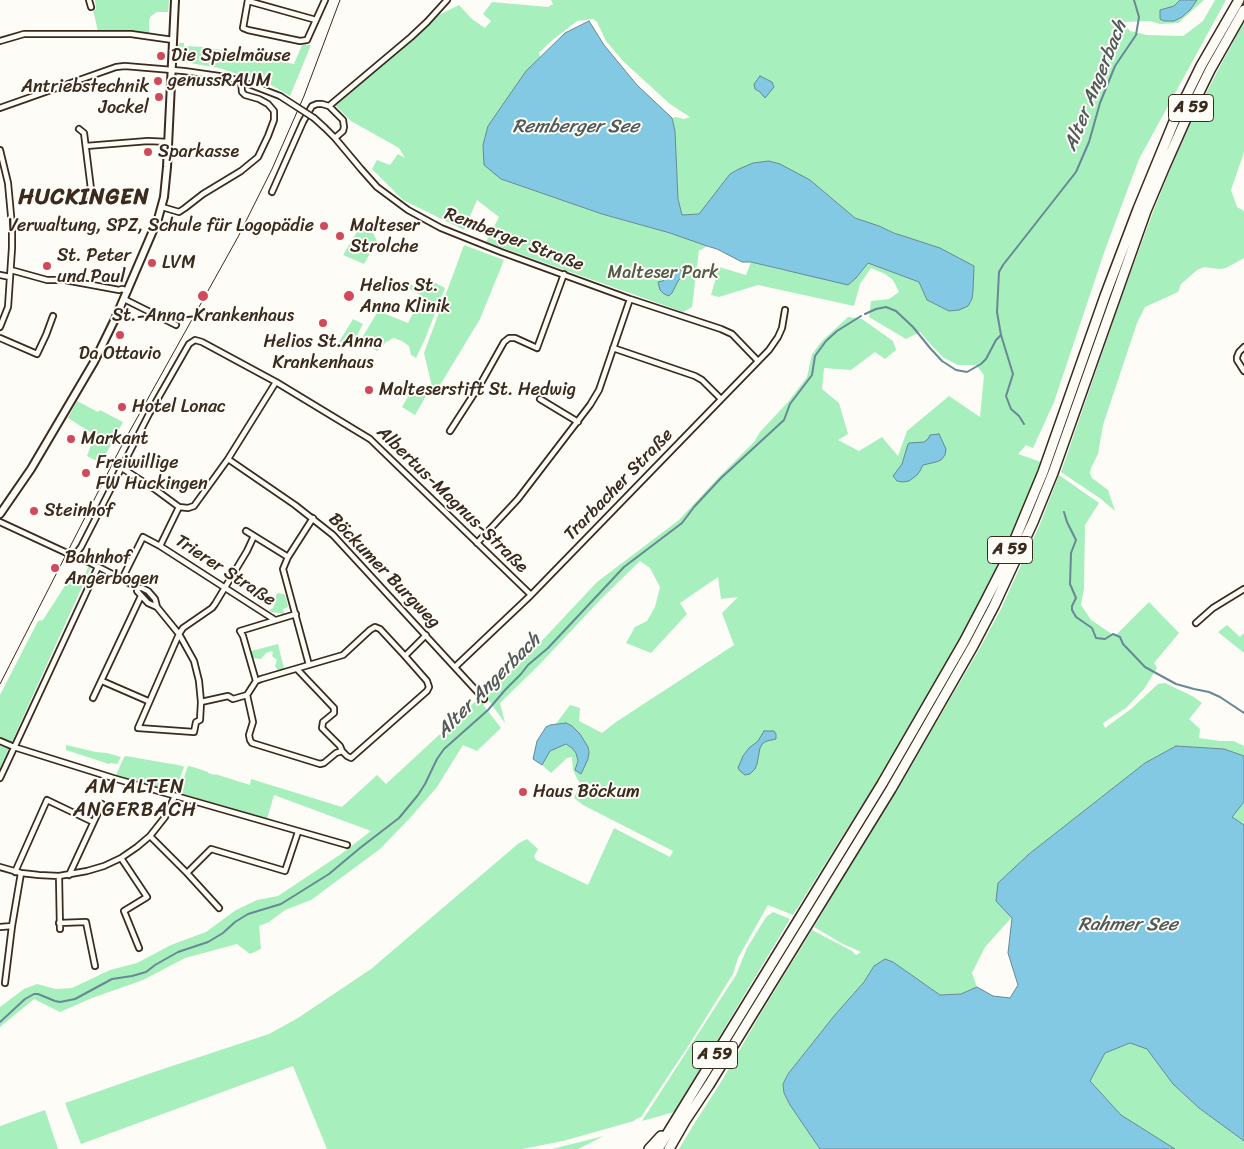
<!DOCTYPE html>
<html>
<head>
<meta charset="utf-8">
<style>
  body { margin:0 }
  canvas { display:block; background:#fdfcf7 }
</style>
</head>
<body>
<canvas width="1244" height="1149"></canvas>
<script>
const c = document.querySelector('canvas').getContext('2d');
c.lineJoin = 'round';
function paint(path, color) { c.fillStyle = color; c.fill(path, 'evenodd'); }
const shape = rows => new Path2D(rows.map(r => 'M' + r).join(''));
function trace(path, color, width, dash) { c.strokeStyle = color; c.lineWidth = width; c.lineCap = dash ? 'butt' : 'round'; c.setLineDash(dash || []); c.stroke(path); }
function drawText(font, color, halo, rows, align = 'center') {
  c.font = font + ' Sriracha,sans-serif'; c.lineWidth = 4; c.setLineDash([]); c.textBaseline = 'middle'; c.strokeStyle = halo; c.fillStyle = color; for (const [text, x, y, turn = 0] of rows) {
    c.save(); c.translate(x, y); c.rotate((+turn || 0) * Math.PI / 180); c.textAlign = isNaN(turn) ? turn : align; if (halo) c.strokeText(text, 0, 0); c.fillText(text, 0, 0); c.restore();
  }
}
paint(shape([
  [95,0,169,0,168,12,157,12,151,16,149,20,149,33,98,31,93,10,96,9],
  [551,0,1204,0,1178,23,1160,24,1150,21,1122,22,1130,31,1147,35,1183,36,1203,21,1215,0,1226,0,1139,159,1105,250,1054,402,1033,448,1026,445,1018,454,1041,462,1020,516,1001,558,959,641,919,712,877,781,793,915,768,905,738,958,733,974,687,1048,641,1117,636,1119,634,1121,563,1141,522,1149,327,1149,293,1066,81,1144,65,1103,154,1072,269,1034,298,1018,371,969,519,843,527,839,538,849,534,856,536,860,588,885,614,828,670,857,673,851,583,805,574,798,580,784,573,770,572,757,567,758,551,773,542,765,550,751,565,744,572,748,576,753,578,761,588,759,589,752,588,747,566,723,555,725,570,705,580,708,579,721,602,733,616,722,734,645,722,613,738,597,721,599,718,577,680,603,687,614,651,653,626,643,635,627,647,621,655,607,660,587,650,568,640,561,601,599,539,665,500,703,505,723,484,694,522,662,597,582,679,520,719,477,754,442,760,432,788,402,807,377,812,354,822,341,848,317,862,319,893,341,896,350,885,359,875,352,851,370,824,368,822,389,839,403,848,434,838,440,859,451,882,437,898,456,907,431,949,396,980,417,984,375,976,365,958,365,944,358,932,346,920,332,906,339,869,317,871,301,889,299,899,292,893,280,885,274,871,268,860,284,854,306,758,285,719,297,711,295,719,267,746,275,751,262,782,270,856,278,868,263,919,282,927,300,949,311,972,299,974,266,879,226,855,218,810,180,753,163,731,174,699,214,681,215,678,199,675,131,672,118,676,117,684,119,690,117,670,104,624,62,606,41,597,22,593,19,577,21,550,42,539,53,540,57,526,71,488,126,501,179,602,214,670,233,707,246,701,250,699,250,692,307,683,312,486,242,499,217,477,200,464,230,403,200,372,169,377,160,390,165,398,154,405,158,399,148,351,121,334,104,383,63,431,19,459,5,472,19,485,28,491,21,483,14,492,2,548,7,553,4],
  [1244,22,1244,152,1231,190,1237,207,1244,211,1244,258,1226,268,1219,269,1204,267,1197,270,1181,284,1178,292,1145,307,1137,323,1103,425,1098,454,1091,468,1090,474,1092,478,1108,490,1115,511,1101,499,1061,472,1121,299,1153,212,1171,167,1191,123,1217,72],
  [179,43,184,43,184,46,205,47,294,64,302,45,311,45,290,96,271,85,219,68,184,62,177,52],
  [363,222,374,230,373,233,377,241,364,264,343,255],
  [464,245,504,260,480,319,434,395,424,353],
  [432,281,445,288,425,339,416,358,411,355,409,346,402,341,394,338,386,342,377,351,362,341,362,338,378,311,408,323,422,296,408,288,410,284,424,291],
  [353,319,363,324,355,339,341,342,339,342],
  [413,388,426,396,415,415,402,407],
  [77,401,98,412,100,410,123,422,101,463,87,456,95,435,68,418],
  [1059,475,1099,503,1085,525,1084,588,1081,605,1091,620,1115,636,1149,602,1179,633,1154,663,1157,668,1144,689,1126,708,1103,723,1105,728,1131,709,1158,684,1165,683,1194,697,1202,703,1189,719,1200,729,1199,738,1220,741,1234,741,1244,746,1244,756,1224,749,1176,746,1145,763,1029,854,998,883,997,901,1012,917,985,947,972,973,977,987,961,994,940,995,893,962,874,966,864,982,834,1016,788,1074,783,1084,784,1093,790,1105,820,1149,679,1149,694,1124,721,1082,761,1013,812,930,852,951,856,955,861,952,843,944,814,927,846,872,896,791,980,648,1001,609,1021,565,1040,524],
  [88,567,91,567,0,768,0,695,38,621,43,620,66,584,75,577,83,579],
  [278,593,284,594,285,595,288,607,283,609,283,611,285,614,282,614,281,613,271,612,269,610,273,608,276,599,276,595],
  [1227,625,1240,637,1244,633,1244,653,1218,632],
  [278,644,284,669,279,671,277,669,275,666,277,660,272,656,273,652,271,651,266,653,261,659,253,658,251,651],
  [480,697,484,706,501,728,477,751,463,745,437,787,410,818,380,849,311,900,285,910,269,922,259,926,261,949,250,954,237,944,185,958,143,980,92,998,60,1012,34,999,0,1027,0,1007,24,989,37,984,56,989,72,988,110,970,137,963,171,945,206,932,236,910,257,900,278,896,341,854,371,831,274,795,267,819,183,794,183,792,179,791,188,766,193,767,208,772,208,773,215,775,215,774,250,785,251,779,342,807,377,775,386,784],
  [66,745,96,752,107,753,121,757,117,764,111,763,109,764,66,750],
  [126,756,183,766,184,767,175,791,174,792,116,775,124,757],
  [1244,802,1244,825,1232,817],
  [773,912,790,919,674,1112,642,1121,736,975,747,948,766,917],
  [1130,1043,1147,1048,1173,1084,1199,1108,1244,1141,1244,1149,1175,1149,1121,1115,1090,1081,1105,1053],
  [45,1110,58,1149,0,1149,0,1126],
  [604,1136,578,1149,552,1149]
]), '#a7efbd');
const water = shape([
  [1180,0,1197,0,1190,10,1182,17,1174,21,1164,21,1160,19,1160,10,1174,6,1180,0],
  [589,21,604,45,637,85,672,118,675,131,678,199,682,215,699,214,730,174,739,169,753,163,769,161,780,164,810,180,855,218,879,226,894,233,940,248,974,266,973,291,972,299,968,306,959,310,949,311,927,300,919,282,868,263,856,278,848,285,751,262,742,262,717,249,707,246,670,233,602,214,501,179,484,165,483,145,488,126,526,71,565,33,589,21],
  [760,76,772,82,774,87,765,98,760,92,755,89,754,84,760,76],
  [677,269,681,270,683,273,682,277,678,281,672,293,669,296,664,294,660,290,658,282,663,281,673,271,677,269],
  [939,434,946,449,945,455,941,460,936,462,923,465,920,471,917,475,909,481,903,482,897,481,893,476,902,464,908,444,909,443,924,442,928,439,930,435,939,434],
  [566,723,572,726,580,734,588,747,589,752,588,759,581,774,575,770,578,761,576,753,572,748,566,744,550,751,542,765,533,759,537,741,546,727,550,725,566,723],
  [764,731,774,731,776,734,776,739,767,741,763,743,760,748,757,764,755,769,750,774,745,775,740,771,738,768,743,756,749,748,758,741,764,731],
  [1176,746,1224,749,1244,756,1244,802,1232,817,1244,825,1244,1141,1199,1108,1173,1084,1147,1049,1130,1043,1105,1053,1090,1081,1121,1115,1175,1149,820,1149,790,1105,784,1093,783,1084,788,1074,834,1016,864,982,874,966,885,959,893,962,940,995,961,994,977,987,993,996,1010,998,1018,985,1008,953,1012,918,996,901,998,883,1029,854,1145,763,1176,746]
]);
paint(water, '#83c9e4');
trace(water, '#668995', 1);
trace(shape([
  [865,314,876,309,886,307,896,311,913,327,930,348,942,361,956,370,967,372,981,364,986,359,996,340,1001,335,997,312,999,272,1003,265,1076,172,1089,142,1100,103,1115,66,1136,35,1139,17,1134,0],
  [1001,335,1013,374,1006,396,1011,409,1019,416,1024,424],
  [1064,512,1067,522,1076,540,1071,553,1070,584,1076,598,1072,606,1072,610,1076,617,1092,628,1096,638,1105,639,1113,634,1120,637,1123,644,1145,667,1176,684,1194,689,1209,692,1220,697,1244,713],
  [0,1022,25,999,34,994,38,994,55,1001,60,1002,75,999,112,979,132,976,146,972,155,965,178,952,208,942,223,933,235,922,248,914,281,904,329,874,360,848,399,818,418,795,425,784,437,759,444,749,488,710,505,690,521,674,528,665,548,648,624,567,682,523,694,507,721,478,784,420,790,404,812,375,815,356,826,341,837,331,861,316]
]), '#668995', 2);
const street = shape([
  [89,0,91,7],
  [248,0,243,28,248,30,300,41,307,40,325,0],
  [248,1,316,20],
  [0,41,24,34,131,34,173,40],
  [329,106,411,37,427,22,447,0],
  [0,108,116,67,125,66,184,71,219,76,241,81,280,96],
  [314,118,325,128,335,138,361,169,377,187,408,210,441,228,501,252,630,299,721,329,732,334,758,361],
  [79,129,84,133,91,189,89,196],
  [86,146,148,141,169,142],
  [0,150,8,183,12,226,12,248,8,307,0,327],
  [272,192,303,122,312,106,317,104,322,104,329,106,343,120,344,127,343,131,335,138],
  [162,207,179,212,185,208,203,194,241,171,258,157,268,136,274,120,274,111,268,104,259,99,245,95,242,92,241,81],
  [11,270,47,280,65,280,119,290,122,289,128,291],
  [0,275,10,277],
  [124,299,176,325],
  [0,338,37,354,46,335,53,316],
  [1244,347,1239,352,1237,357,1237,360,1244,371],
  [613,348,695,376,702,380,721,399],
  [540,399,578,422],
  [450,431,481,383,504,342,509,338,515,338,537,348,564,274],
  [228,459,295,505,333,535,484,699],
  [122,468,156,490,179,507,188,508,194,506,228,459,276,382],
  [0,522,69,554,75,555,122,579,138,588,142,588,148,591,155,599,157,607,179,634,194,661,199,681,201,702,200,720,196,722,194,732,138,728,179,634,183,628,212,608,215,604,247,551,254,536],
  [246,531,288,557],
  [477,543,518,499,590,405,599,390,630,299],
  [160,546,179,507],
  [75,555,81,547,149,414,189,344,195,340,202,342,276,382,370,439,531,595],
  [122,579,143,537,160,546,275,620],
  [138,588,137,591,148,603,157,607],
  [1196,623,1213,608,1244,589],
  [309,665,283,569,288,557,313,518],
  [455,667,531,595,769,350,778,337,782,328,785,310],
  [297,669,334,708,334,713,323,722,322,728,340,746,342,751],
  [102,681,148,701],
  [256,681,243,636,240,631,296,614],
  [247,695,253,722,249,735,250,740,252,743,320,764,324,763,336,753,342,751,347,756,351,758,427,691,429,687,427,681,405,656],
  [93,698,141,596],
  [201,702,228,696,233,699,247,695,256,681,261,679,343,655,370,630,375,627,380,629,405,656,426,635],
  [0,741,14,747,113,778,347,845],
  [0,778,98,567],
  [150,836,187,873,211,849,285,871,298,832],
  [121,858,147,897,124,911,139,948],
  [0,867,21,873,39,875,59,876,87,871,104,866,121,858,137,847,150,836,165,817,175,796],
  [15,872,47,800,93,822],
  [187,873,219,908],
  [69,875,102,804],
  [59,876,60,929],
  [59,923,86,922,95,966],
  [0,927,12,926],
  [5,983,12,926,21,873]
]);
const secondary = shape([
  [0,514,31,469,94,362,115,319,158,219,164,197,167,167,175,0]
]);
const highway = shape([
  [649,1149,661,1136],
  [658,1149,882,784,964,642,985,602,1006,561,1043,472,1105,296,1138,209,1175,119,1201,66,1239,0],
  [669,1149,685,1121,709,1085,891,789,973,646,994,606,1033,522,1053,473,1146,211,1165,166,1185,121,1210,70,1244,10]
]);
trace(street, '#3b2a1e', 8);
trace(secondary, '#3b2a1e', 10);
trace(highway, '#3b2a1e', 12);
trace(street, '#fdfcf7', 4.5);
trace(secondary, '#fdfcf7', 6);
trace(highway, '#fdfcf7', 9);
trace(shape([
  [0,684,122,445,238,237,272,169,304,96,340,0]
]), '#3b2a1e', 1);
const streetBridge = shape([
  [280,96,314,118]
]);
trace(streetBridge, '#3b2a1e', 8, []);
trace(streetBridge, '#fdfcf7', 4.5);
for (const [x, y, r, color] of [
  [161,56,5,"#d1495b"],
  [158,81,5,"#d1495b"],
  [159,97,5,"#d1495b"],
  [148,152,5,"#d1495b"],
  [324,226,5,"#d1495b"],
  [340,236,5,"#d1495b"],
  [152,263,5,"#d1495b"],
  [47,266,5,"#d1495b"],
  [203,296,6,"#d1495b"],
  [349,296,6,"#d1495b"],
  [323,323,5,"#d1495b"],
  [120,335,5,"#d1495b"],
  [369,390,5,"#d1495b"],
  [122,407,5,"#d1495b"],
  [71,439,5,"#d1495b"],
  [86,473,5,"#d1495b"],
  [34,511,5,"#d1495b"],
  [55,568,5,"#d1495b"],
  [523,792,5,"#d1495b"]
]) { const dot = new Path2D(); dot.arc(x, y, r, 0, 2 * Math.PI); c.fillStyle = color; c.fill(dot); trace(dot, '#fdfcf7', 2); }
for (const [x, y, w] of [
  [1191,108,45],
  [1010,550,45],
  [715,1055,45]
]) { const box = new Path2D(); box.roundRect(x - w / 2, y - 13.5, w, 27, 4); c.fillStyle = '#fdfcf7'; c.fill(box); trace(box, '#3b2a1e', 1); }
drawText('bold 16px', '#3b2a1e', null, [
  ["A 59",1191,108],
  ["A 59",1010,550],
  ["A 59",715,1055]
]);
drawText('18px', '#3b2a1e', '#fdfcf7', [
  ["Die Spielmäuse",171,56],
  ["genussRAUM",168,81],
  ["Antriebstechnik",149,87,"right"],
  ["Jockel",149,108,"right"],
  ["Sparkasse",158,152],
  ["Verwaltung, SPZ, Schule für Logopädie",314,226,"right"],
  ["Malteser",350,226],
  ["Strolche",350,247],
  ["St. Peter",57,256],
  ["und Paul",57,277],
  ["LVM",162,263],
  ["Helios St.",360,286],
  ["Anna Klinik",360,307],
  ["St.-Anna-Krankenhaus",203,316,"center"],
  ["Helios St.Anna",323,342,"center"],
  ["Krankenhaus",323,363,"center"],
  ["Da Ottavio",120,354,"center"],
  ["Malteserstift St. Hedwig",379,390],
  ["Hotel Lonac",132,407],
  ["Markant",81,439],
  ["Freiwillige",96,463],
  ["FW Huckingen",96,484],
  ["Steinhof",44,511],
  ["Bahnhof",65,558],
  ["Angerbogen",65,579],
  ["Haus Böckum",533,792]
], 'left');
drawText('18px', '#3b2a1e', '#fdfcf7', [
  ["Remberger Straße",514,240,21],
  ["Trarbacher Straße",619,485,-46],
  ["Albertus-Magnus-Straße",452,500,44],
  ["Trierer Straße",225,571,33],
  ["Böckumer Burgweg",384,571,46]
]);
drawText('18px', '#565b46', '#fdfcf7', [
  ["Malteser Park",663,273]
]);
drawText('italic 19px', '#515a59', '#fdfcf7', [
  ["Alter Angerbach",1096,86,-68],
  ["Remberger See",576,127],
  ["Alter Angerbach",489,686,-45],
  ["Rahmer See",1128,925]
]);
c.letterSpacing = '1px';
drawText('20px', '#3b2a1e', '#fdfcf7', [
  ["AM ALTEN",135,788],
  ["ANGERBACH",135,811]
]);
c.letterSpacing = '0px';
c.letterSpacing = '1px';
drawText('bold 22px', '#3b2a1e', '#fdfcf7', [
  ["HUCKINGEN",84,198]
]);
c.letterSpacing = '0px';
</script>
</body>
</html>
